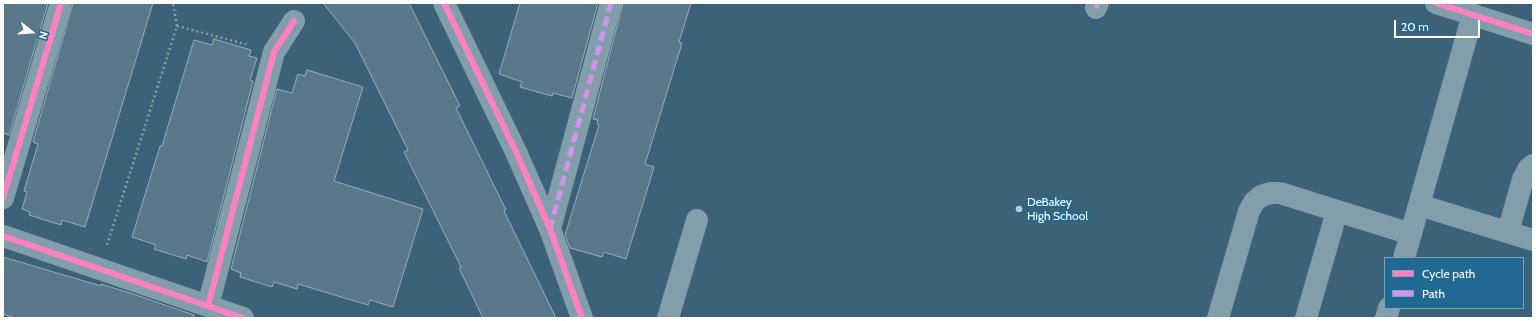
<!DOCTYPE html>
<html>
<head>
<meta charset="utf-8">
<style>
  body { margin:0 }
  #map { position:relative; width:1536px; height:321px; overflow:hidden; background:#3b6279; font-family:Cabin,sans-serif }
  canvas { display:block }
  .frame { position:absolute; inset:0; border:4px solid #fff; pointer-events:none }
  .legend { position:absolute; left:1384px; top:257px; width:140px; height:52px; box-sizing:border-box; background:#216993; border:1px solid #7aa5be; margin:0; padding:5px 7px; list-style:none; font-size:12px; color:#fff }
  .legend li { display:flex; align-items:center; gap:8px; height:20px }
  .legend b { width:20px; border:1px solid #7aa5be }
  .north { position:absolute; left:12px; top:12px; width:40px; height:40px; -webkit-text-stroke:3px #216993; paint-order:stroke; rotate:107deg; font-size:11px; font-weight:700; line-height:16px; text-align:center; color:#fff }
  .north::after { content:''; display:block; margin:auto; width:14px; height:18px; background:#fff; clip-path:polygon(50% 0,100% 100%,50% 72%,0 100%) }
  .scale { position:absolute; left:1394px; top:20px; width:86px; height:18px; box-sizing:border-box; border:2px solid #fff; border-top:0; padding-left:5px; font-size:12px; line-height:14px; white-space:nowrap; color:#fff; -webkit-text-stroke:3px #216993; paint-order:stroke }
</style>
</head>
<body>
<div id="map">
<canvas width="1536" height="321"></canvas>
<div class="frame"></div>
<ul class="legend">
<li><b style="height:5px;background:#ff80c0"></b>Cycle path</li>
<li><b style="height:5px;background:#d193ec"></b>Path</li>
</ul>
<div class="north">N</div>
<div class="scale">20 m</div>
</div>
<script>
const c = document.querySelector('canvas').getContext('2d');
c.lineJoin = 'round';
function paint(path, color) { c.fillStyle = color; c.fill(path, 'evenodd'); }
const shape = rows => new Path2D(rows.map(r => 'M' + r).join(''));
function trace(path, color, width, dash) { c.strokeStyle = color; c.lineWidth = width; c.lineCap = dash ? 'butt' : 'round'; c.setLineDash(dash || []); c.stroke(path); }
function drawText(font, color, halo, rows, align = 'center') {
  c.font = font + ' Cabin,sans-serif'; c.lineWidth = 3; c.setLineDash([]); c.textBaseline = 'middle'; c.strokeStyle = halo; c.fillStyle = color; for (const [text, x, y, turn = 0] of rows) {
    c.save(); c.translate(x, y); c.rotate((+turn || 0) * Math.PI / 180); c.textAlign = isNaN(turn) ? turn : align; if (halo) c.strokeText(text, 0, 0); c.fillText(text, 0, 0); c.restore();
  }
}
const building = shape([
  [3,3,48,3,9,135,3,133,3,3],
  [73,3,153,3,85,227,62,220,61,225,29,215,30,212,22,209,27,192,24,191,38,144,33,142,73,3],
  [323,3,409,3,460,106,456,108,506,210,504,211,556,318,483,318,459,268,461,267,404,152,408,150,355,43,323,3],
  [520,3,598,3,572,98,553,93,552,96,520,87,522,82,499,74,520,3],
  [623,3,691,3,679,42,682,43,645,164,654,167,626,259,604,252,602,257,570,248,565,235,599,125,597,124,598,120,593,119,623,3],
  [214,39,251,50,249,56,257,58,250,80,253,81,207,262,187,255,186,259,154,249,156,245,132,237,160,146,162,146,194,40,212,45,214,39],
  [307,70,363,87,334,181,423,209,393,307,370,300,368,305,298,284,297,289,274,282,272,287,240,277,241,273,231,269,277,89,292,93,298,74,305,76,307,70],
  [3,257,101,286,101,284,133,294,194,315,194,318,15,318,3,314,3,257]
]);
paint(building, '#59788a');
trace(building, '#98adba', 1);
trace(shape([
  [177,26,249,45],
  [107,245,177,26,173,3]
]), '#839eab', 2.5, [2, 3]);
trace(shape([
  [444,3,516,152,550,229,582,318],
  [1436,3,1533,34],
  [1096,8,1098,3],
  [3,198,61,3],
  [1419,205,1533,240],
  [550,229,611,3],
  [1508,232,1523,179,1529,168,1533,165],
  [3,236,243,318],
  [1404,258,1473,14],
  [208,306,274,52,294,21],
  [668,318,697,220],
  [1218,318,1249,211,1254,202,1261,196,1270,193,1280,193,1411,234],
  [1306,318,1337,211],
  [1386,318,1389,308]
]), '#839eab', 22);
trace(shape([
  [1096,8,1098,3],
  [550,229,611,3]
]), '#d193ec', 5, [10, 5]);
trace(shape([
  [444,3,516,152,550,229,582,318],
  [1436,3,1533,34],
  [3,198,61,3],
  [3,236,243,318],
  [208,306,274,52,294,21]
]), '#ff80c0', 6);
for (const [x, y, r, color] of [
  [1019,209,4,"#bac8d0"]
]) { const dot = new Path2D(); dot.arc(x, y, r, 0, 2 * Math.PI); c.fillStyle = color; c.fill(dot); trace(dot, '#216993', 1.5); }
drawText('12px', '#fff', '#216993', [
  ["DeBakey",1027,202],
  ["High School",1027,216]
], 'left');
</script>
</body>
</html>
